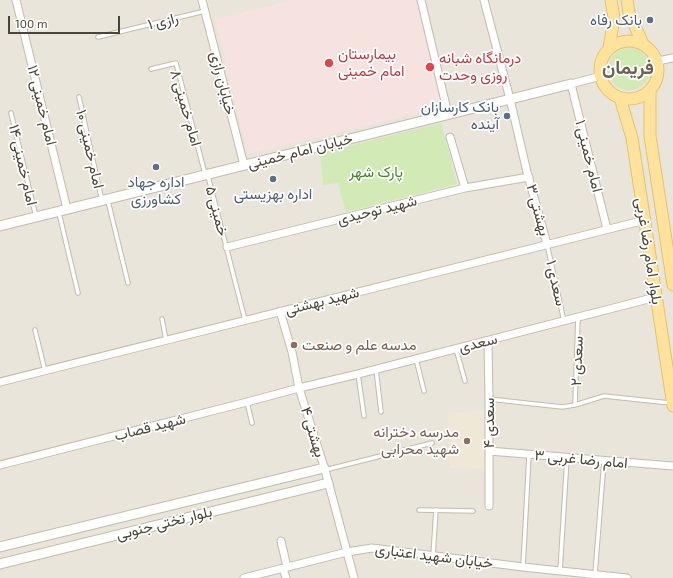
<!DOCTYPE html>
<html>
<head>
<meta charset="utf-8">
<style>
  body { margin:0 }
  #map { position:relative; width:673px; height:578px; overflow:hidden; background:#f6f3ec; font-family:"Exo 2",sans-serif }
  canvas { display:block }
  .scale { position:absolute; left:8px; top:16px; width:112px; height:18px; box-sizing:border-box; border:2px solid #4b4439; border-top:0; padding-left:5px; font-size:12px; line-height:14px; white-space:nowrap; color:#4b4439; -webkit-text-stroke:3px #fff; paint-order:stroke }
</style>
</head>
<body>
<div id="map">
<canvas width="673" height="578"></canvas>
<div class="scale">100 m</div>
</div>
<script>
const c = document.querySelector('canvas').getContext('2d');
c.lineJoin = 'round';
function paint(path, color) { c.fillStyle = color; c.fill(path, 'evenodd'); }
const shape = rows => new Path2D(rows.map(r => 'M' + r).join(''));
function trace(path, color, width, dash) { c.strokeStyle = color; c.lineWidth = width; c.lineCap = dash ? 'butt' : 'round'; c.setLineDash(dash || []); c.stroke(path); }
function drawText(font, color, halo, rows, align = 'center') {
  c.font = font + ' "Exo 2",Vazirmatn,sans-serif'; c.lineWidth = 3.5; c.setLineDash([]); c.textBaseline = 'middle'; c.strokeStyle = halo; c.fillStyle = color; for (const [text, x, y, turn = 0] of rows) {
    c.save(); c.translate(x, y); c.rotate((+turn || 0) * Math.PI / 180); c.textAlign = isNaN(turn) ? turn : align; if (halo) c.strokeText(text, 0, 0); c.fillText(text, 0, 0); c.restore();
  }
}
paint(shape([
  [0,0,673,0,673,578,0,578]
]), '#eae5da');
paint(shape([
  [484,410,485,469,450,468,448,414]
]), '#efe8d6');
paint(shape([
  [294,0,417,0,443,107,248,154,215,19]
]), '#f6e3e0');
paint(shape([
  '608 69a21 21 0 1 1 42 0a21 21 0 1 1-42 0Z',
  [441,123,457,184,346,212,338,183,323,185,320,153]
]), '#d2eab5');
const service = shape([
  [98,37,205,11],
  [151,69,176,63,205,174],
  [79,97,102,201],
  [11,113,36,217],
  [208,176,245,320],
  [108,201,128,283],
  [59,213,78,293],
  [547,244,564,321],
  [162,319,166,340],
  [35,330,45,371],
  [456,349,465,381],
  [416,359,424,391],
  [376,369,381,412],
  [358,374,364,416],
  [489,399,562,407,575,405,604,396,670,403],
  [247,402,252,423],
  [575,405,578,317],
  [325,470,432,443],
  [419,510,473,511],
  [433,556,436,510],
  [523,567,529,455],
  [560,571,567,458],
  [595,574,604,461]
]);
const minor = shape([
  [16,0,67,209],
  [202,0,244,165],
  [421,0,448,114],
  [484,0,510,99,527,172,547,244],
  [658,61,673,58],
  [601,76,571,84,607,229],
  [450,137,465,188],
  [227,247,465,188,529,177],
  [280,311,292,352,299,388,325,470,354,578],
  [488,341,489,399,489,506],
  [0,382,645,220],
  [489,451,673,466],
  [0,465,247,402,299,388,358,374,656,297],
  [281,541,287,567],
  [283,568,286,578],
  [244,578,347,552,372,548,523,567,627,578]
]);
const tertiary = shape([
  [0,226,571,84],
  [0,547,324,468],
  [0,564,328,483]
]);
const primary = shape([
  [627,0,629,13,643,44],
  '600 70a29 29 0 1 1 58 0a29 29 0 1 1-58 0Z',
  [609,48,614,18,611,0],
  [650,91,650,136,673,285],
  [620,98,632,138,673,406]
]);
trace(service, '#c2bbae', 5.5);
trace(minor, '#c2bbae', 9);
trace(tertiary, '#c2bbae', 11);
trace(primary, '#e6c16a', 13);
trace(service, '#fff', 3.5);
trace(minor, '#fff', 7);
trace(tertiary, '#fff', 9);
trace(primary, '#ffe39c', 11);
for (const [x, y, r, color] of [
  [650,20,4,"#5c6f8a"],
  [329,63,5,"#e0444e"],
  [430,67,5,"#e0444e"],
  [507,116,4,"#5c6f8a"],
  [156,167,4,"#5c6f8a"],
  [273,179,4,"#5c6f8a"],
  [294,345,4,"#8d6e63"],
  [467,441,4,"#8d6e63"]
]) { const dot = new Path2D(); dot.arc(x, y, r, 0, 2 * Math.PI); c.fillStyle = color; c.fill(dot); trace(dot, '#fff', 1.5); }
drawText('15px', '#4e5e75', '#fff', [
  ["بانک رفاه",642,20],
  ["بانک کارسازان",499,107],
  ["آینده",499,124],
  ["اداره جهاد",156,182,"center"],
  ["کشاورزی",156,199,"center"],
  ["اداره بهزیستی",273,194,"center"]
], 'right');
drawText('15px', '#4b4439', '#fff', [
  ["رازی ۱",163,21,-14],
  ["خیابان رازی",223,83,76],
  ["امام خمینی ۱۲",42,105,76],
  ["امام خمینی ۸",186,108,74],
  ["امام خمینی ۱۰",90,149,77],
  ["خیابان امام خمینی",300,151,-14],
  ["امام خمینی ۱",589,156,76],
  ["امام خمینی ۱۴",23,165,77],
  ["شهید توحیدی",377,210,-14],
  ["بهشتی ۳",538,210,75],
  ["خمینی ۵",217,211,75],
  ["بلوار امام رضا غربی",649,251,81],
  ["سعدی ۱",556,283,77],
  ["شهید بهشتی",322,301,-14],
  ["سعدی",478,343,-14],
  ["سعدی ۲",577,361,-88],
  ["سعدی ۴",489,423,-90],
  ["شهید قصاب",150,427,-14],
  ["بهشتی ۴",313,432,73],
  ["امام رضا غربی ۳",581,459,5],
  ["بلوار تختی جنوبی",164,523,-14],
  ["خیابان شهید اعتباری",434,556,7]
]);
drawText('15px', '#be3a42', '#fff', [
  ["بیمارستان",338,54],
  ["امام خمینی",338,71],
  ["درمانگاه شبانه",439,58],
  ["روزی وحدت",439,75]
], 'left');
drawText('15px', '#4a7f2a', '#fff', [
  ["پارک شهر",376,172]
]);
drawText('15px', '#785e54', '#fff', [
  ["مدسه علم و صنعت",302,345],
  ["مدرسه دخترانه",459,432,"right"],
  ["شهید محرابی",459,449,"right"]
], 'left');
drawText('bold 19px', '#6e6250', '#fff', [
  ["فریمان",628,68]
]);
</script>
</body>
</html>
